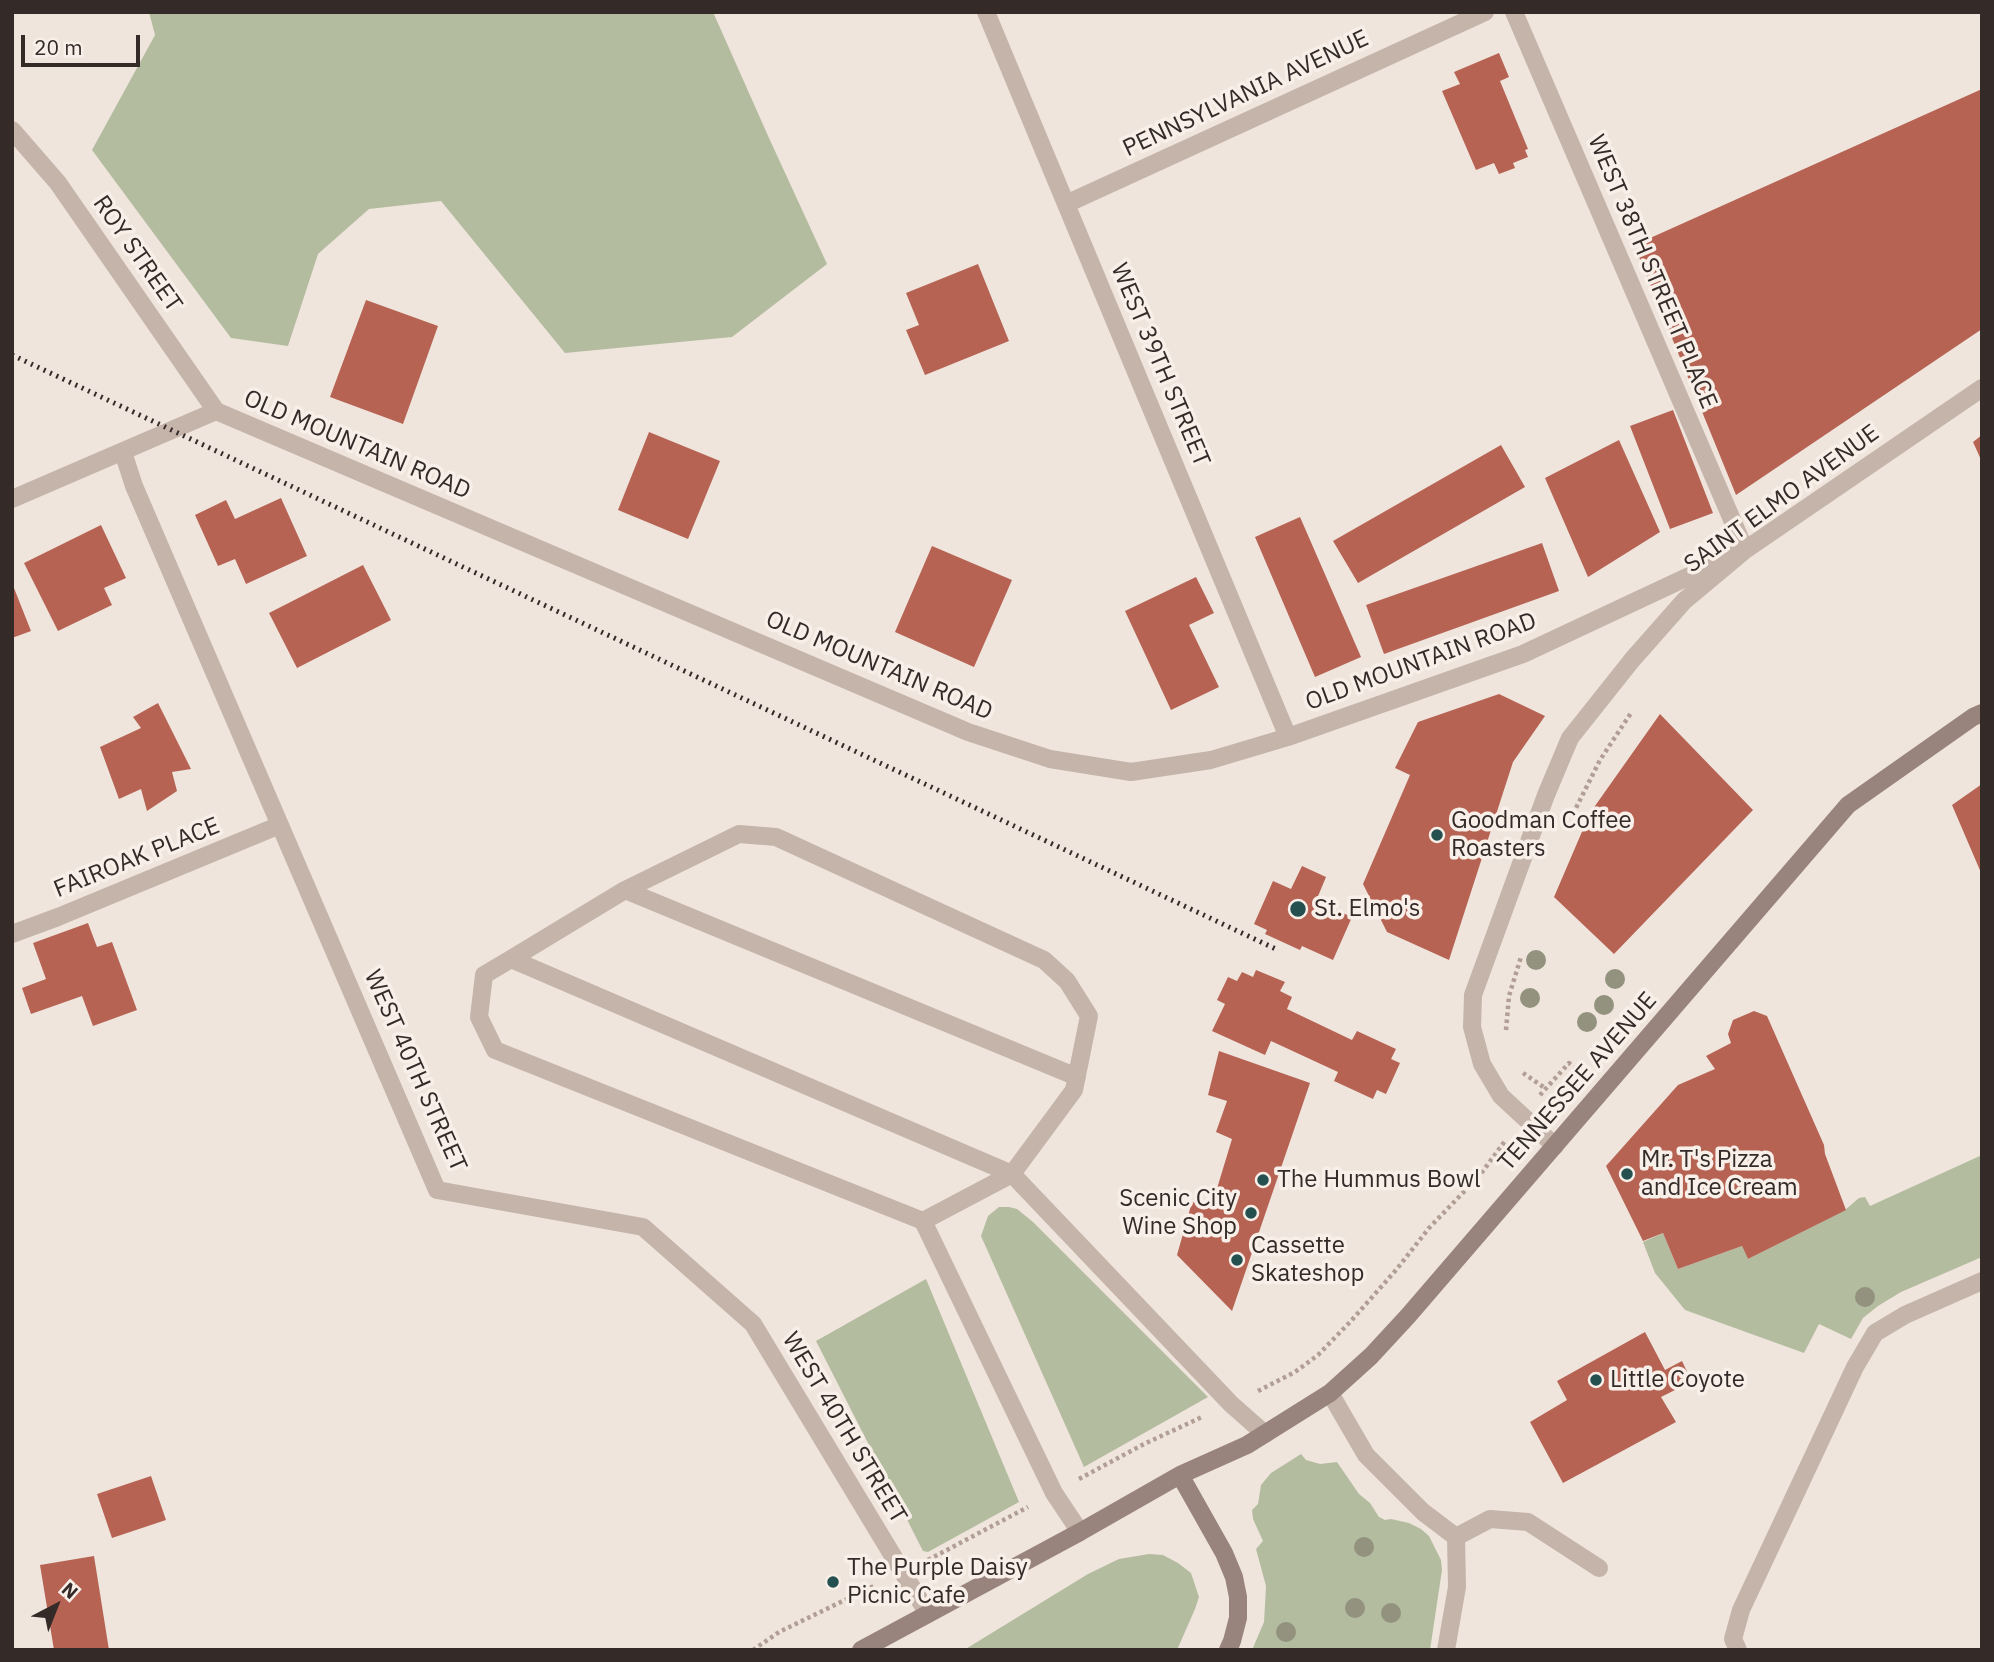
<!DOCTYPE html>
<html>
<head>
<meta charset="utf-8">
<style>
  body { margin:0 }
  #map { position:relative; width:1994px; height:1662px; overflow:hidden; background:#efe5dd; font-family:"IBM Plex Sans",sans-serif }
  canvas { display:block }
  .frame { position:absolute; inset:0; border:14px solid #342b29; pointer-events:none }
  .north { position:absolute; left:21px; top:1571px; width:70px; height:70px; -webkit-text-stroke:5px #f7efe8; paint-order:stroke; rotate:42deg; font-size:19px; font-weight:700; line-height:28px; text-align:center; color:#342b29 }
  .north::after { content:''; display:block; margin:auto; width:24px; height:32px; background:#342b29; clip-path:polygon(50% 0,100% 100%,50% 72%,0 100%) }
  .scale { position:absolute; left:21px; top:35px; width:119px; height:32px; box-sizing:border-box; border:4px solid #342b29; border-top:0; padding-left:9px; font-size:21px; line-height:24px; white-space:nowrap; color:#342b29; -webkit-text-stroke:5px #f7efe8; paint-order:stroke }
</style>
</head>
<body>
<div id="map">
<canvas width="1994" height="1662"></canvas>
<div class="frame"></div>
<div class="north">N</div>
<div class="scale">20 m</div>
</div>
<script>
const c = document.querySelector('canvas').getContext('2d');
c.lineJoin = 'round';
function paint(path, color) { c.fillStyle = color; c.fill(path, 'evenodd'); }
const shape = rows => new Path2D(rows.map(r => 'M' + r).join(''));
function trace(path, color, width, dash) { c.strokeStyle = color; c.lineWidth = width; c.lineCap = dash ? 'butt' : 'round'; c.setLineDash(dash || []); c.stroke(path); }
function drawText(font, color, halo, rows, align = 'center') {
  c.font = font + ' "IBM Plex Sans",sans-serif'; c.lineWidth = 7; c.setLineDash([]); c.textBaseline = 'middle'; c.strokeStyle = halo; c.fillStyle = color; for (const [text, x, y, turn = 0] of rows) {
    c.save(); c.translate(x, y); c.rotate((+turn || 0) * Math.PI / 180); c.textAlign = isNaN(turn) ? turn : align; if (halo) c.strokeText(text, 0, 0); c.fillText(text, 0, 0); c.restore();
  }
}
paint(shape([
  [149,12,713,12,769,138,827,264,732,337,565,353,441,201,369,209,318,254,288,346,231,338,92,150,155,35],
  [1982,1155,1982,1257,1901,1292,1878,1306,1863,1318,1851,1339,1819,1324,1804,1353,1685,1310,1655,1273,1643,1242,1663,1233,1678,1269,1742,1246,1748,1259,1845,1210,1859,1198,1865,1197,1870,1206],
  [999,1207,1009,1207,1017,1209,1033,1222,1208,1397,1084,1467,981,1236,988,1216],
  [926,1279,1019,1502,928,1552,923,1551,816,1341],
  [1301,1454,1306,1460,1320,1464,1337,1462,1359,1494,1370,1503,1379,1517,1385,1520,1391,1519,1409,1523,1421,1529,1429,1536,1441,1560,1442,1570,1430,1650,1252,1650,1264,1622,1266,1586,1256,1549,1263,1541,1253,1519,1252,1510,1258,1504,1261,1485,1271,1473],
  [1149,1554,1163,1555,1178,1563,1191,1573,1199,1597,1195,1609,1177,1650,964,1650,1088,1574,1119,1559]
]), '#b4bc9f');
paint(shape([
  [1499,53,1509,77,1500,81,1528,149,1525,150,1528,157,1513,163,1515,168,1499,174,1494,163,1476,170,1442,91,1460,84,1454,72],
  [1982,89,1982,329,1736,495,1639,257,1648,239],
  [978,264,1009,341,925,375,906,330,919,325,906,293],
  [366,300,438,326,403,424,330,397],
  [1673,410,1713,513,1670,529,1630,426],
  [649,432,720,461,688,539,618,510],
  [1982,435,1982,462,1973,442],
  [1619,440,1660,532,1588,577,1545,478],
  [1501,445,1525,487,1358,583,1333,541],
  [281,498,307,556,246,584,235,559,218,566,195,515,226,500,235,519],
  [1300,517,1361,657,1315,677,1255,537],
  [101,525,126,578,104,588,112,605,58,631,24,563],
  [1542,543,1559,591,1384,654,1366,605],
  [932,546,1012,580,974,667,895,632],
  [363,565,391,620,297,668,269,613],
  [1196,577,1214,613,1189,625,1219,687,1171,710,1125,611],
  [12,583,31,631,12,638],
  [1499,694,1545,716,1513,762,1449,960,1387,932,1363,884,1410,775,1395,768,1418,722],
  [158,703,191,769,172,772,177,791,147,811,141,789,119,799,100,747,141,728,133,717],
  [1660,714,1753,810,1614,954,1554,897,1590,813],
  [1982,784,1982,875,1952,805],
  [1302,866,1326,877,1316,901,1352,917,1333,960,1302,946,1300,950,1265,934,1267,930,1254,924,1273,881,1291,889],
  [88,923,97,947,112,942,137,1010,93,1026,82,996,31,1014,22,988,46,979,33,943],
  [1256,970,1285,982,1280,991,1292,997,1287,1009,1352,1040,1357,1031,1396,1049,1391,1059,1400,1063,1386,1094,1377,1090,1373,1099,1334,1081,1338,1072,1271,1041,1265,1055,1212,1031,1225,1004,1217,1000,1228,977,1237,981,1242,972,1253,977],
  [1754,1011,1767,1016,1824,1145,1825,1154,1846,1210,1748,1259,1742,1246,1678,1269,1663,1233,1643,1241,1606,1166,1678,1085,1715,1069,1706,1056,1731,1043,1728,1034,1733,1020],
  [1219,1051,1310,1083,1232,1311,1177,1255,1192,1202,1212,1205,1232,1139,1216,1132,1227,1101,1208,1095],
  [1645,1332,1665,1370,1682,1361,1690,1378,1673,1386,1675,1390,1661,1397,1676,1422,1563,1483,1530,1422,1567,1400,1557,1381],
  [151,1476,166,1520,112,1538,97,1494],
  [94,1556,109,1650,54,1650,40,1565]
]), '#b66353');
trace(shape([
  [1573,814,1600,760,1631,713],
  [1506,1030,1509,996,1521,957],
  [1523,1073,1545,1088],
  [1540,1095,1569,1063,1580,1072],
  [1258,1391,1295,1372,1318,1355,1351,1321,1396,1270,1429,1228,1480,1175,1505,1141],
  [1079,1479,1144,1444,1202,1417],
  [928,1560,1028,1507],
  [753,1650,779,1632,876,1585]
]), '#b19e95', 4.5, [3.5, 3.5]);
trace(shape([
  [625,890,1077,1077],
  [511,959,625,890,739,834,776,837,1044,960,1067,981,1089,1016,1074,1090,1012,1174,923,1221],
  [1330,1393,1366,1455,1423,1512,1456,1537,1457,1587,1446,1650],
  [1080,1532,1054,1493,923,1221,495,1050,479,1017,484,975,511,959,1012,1174,1231,1404,1265,1434],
  [1456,1537,1490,1519,1528,1522,1599,1568],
  [1738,1650,1733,1639,1741,1610,1855,1367,1875,1333,1905,1315,1982,1281]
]), '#c5b4aa', 18);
trace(shape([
  [986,12,1288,737],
  [12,130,58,183,216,411],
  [1066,204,1485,12],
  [123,452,134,486,437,1190,643,1227,753,1324,928,1614],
  [12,499,216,411,968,732,1050,759,1131,772,1211,760,1288,737,1523,654,1745,550,1514,12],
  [12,934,58,917,280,825],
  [1555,1146,1501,1096,1482,1064,1472,1027,1473,995,1546,795,1570,738,1632,660,1684,601,1745,550,1982,388]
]), '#c5b4aa', 18);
trace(shape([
  [1180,1475,1224,1553,1234,1577,1238,1597,1238,1618,1232,1641,1228,1650],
  [861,1650,1080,1532,1180,1475,1247,1445,1330,1393,1371,1356,1408,1316,1848,805,1973,717,1982,713]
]), '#98847c', 18);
trace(shape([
  [12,355,1278,950]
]), '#342b29', 5, [2, 5]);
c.fillStyle = '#92927e';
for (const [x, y] of [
  [1536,960],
  [1615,979],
  [1530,998],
  [1604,1005],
  [1587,1022],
  [1865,1297],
  [1364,1547],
  [1355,1608],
  [1391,1613],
  [1286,1632]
]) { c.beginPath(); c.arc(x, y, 10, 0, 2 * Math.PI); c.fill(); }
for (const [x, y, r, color] of [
  [1437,835,7,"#24504f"],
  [1298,909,9,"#24504f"],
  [1627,1174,7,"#24504f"],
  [1263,1180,7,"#24504f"],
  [1251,1213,7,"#24504f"],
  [1237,1260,7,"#24504f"],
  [1596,1380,7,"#24504f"],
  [833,1582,7,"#24504f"]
]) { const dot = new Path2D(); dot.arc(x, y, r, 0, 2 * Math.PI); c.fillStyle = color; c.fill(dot); trace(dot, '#f7efe8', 2.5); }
drawText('24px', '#342b29', '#f7efe8', [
  ["PENNSYLVANIA AVENUE",1246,94,-25],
  ["ROY STREET",137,254,55],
  ["WEST 38TH STREET PLACE",1652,272,67],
  ["WEST 39TH STREET",1160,365,67],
  ["OLD MOUNTAIN ROAD",357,445,23],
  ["SAINT ELMO AVENUE",1782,499,-36],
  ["OLD MOUNTAIN ROAD",1421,662,-20],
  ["OLD MOUNTAIN ROAD",879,666,23],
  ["FAIROAK PLACE",137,858,-22],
  ["WEST 40TH STREET",415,1071,66],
  ["TENNESSEE AVENUE",1578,1082,-49],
  ["WEST 40TH STREET",844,1428,59]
]);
drawText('24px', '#342b29', '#f7efe8', [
  ["Goodman Coffee",1451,821],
  ["Roasters",1451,849],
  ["St. Elmo's",1314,909],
  ["Mr. T's Pizza",1641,1160],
  ["and Ice Cream",1641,1188],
  ["The Hummus Bowl",1277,1180],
  ["Scenic City",1237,1199,"right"],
  ["Wine Shop",1237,1227,"right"],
  ["Cassette",1251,1246],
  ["Skateshop",1251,1274],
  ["Little Coyote",1610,1380],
  ["The Purple Daisy",847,1568],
  ["Picnic Cafe",847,1596]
], 'left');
</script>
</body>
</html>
